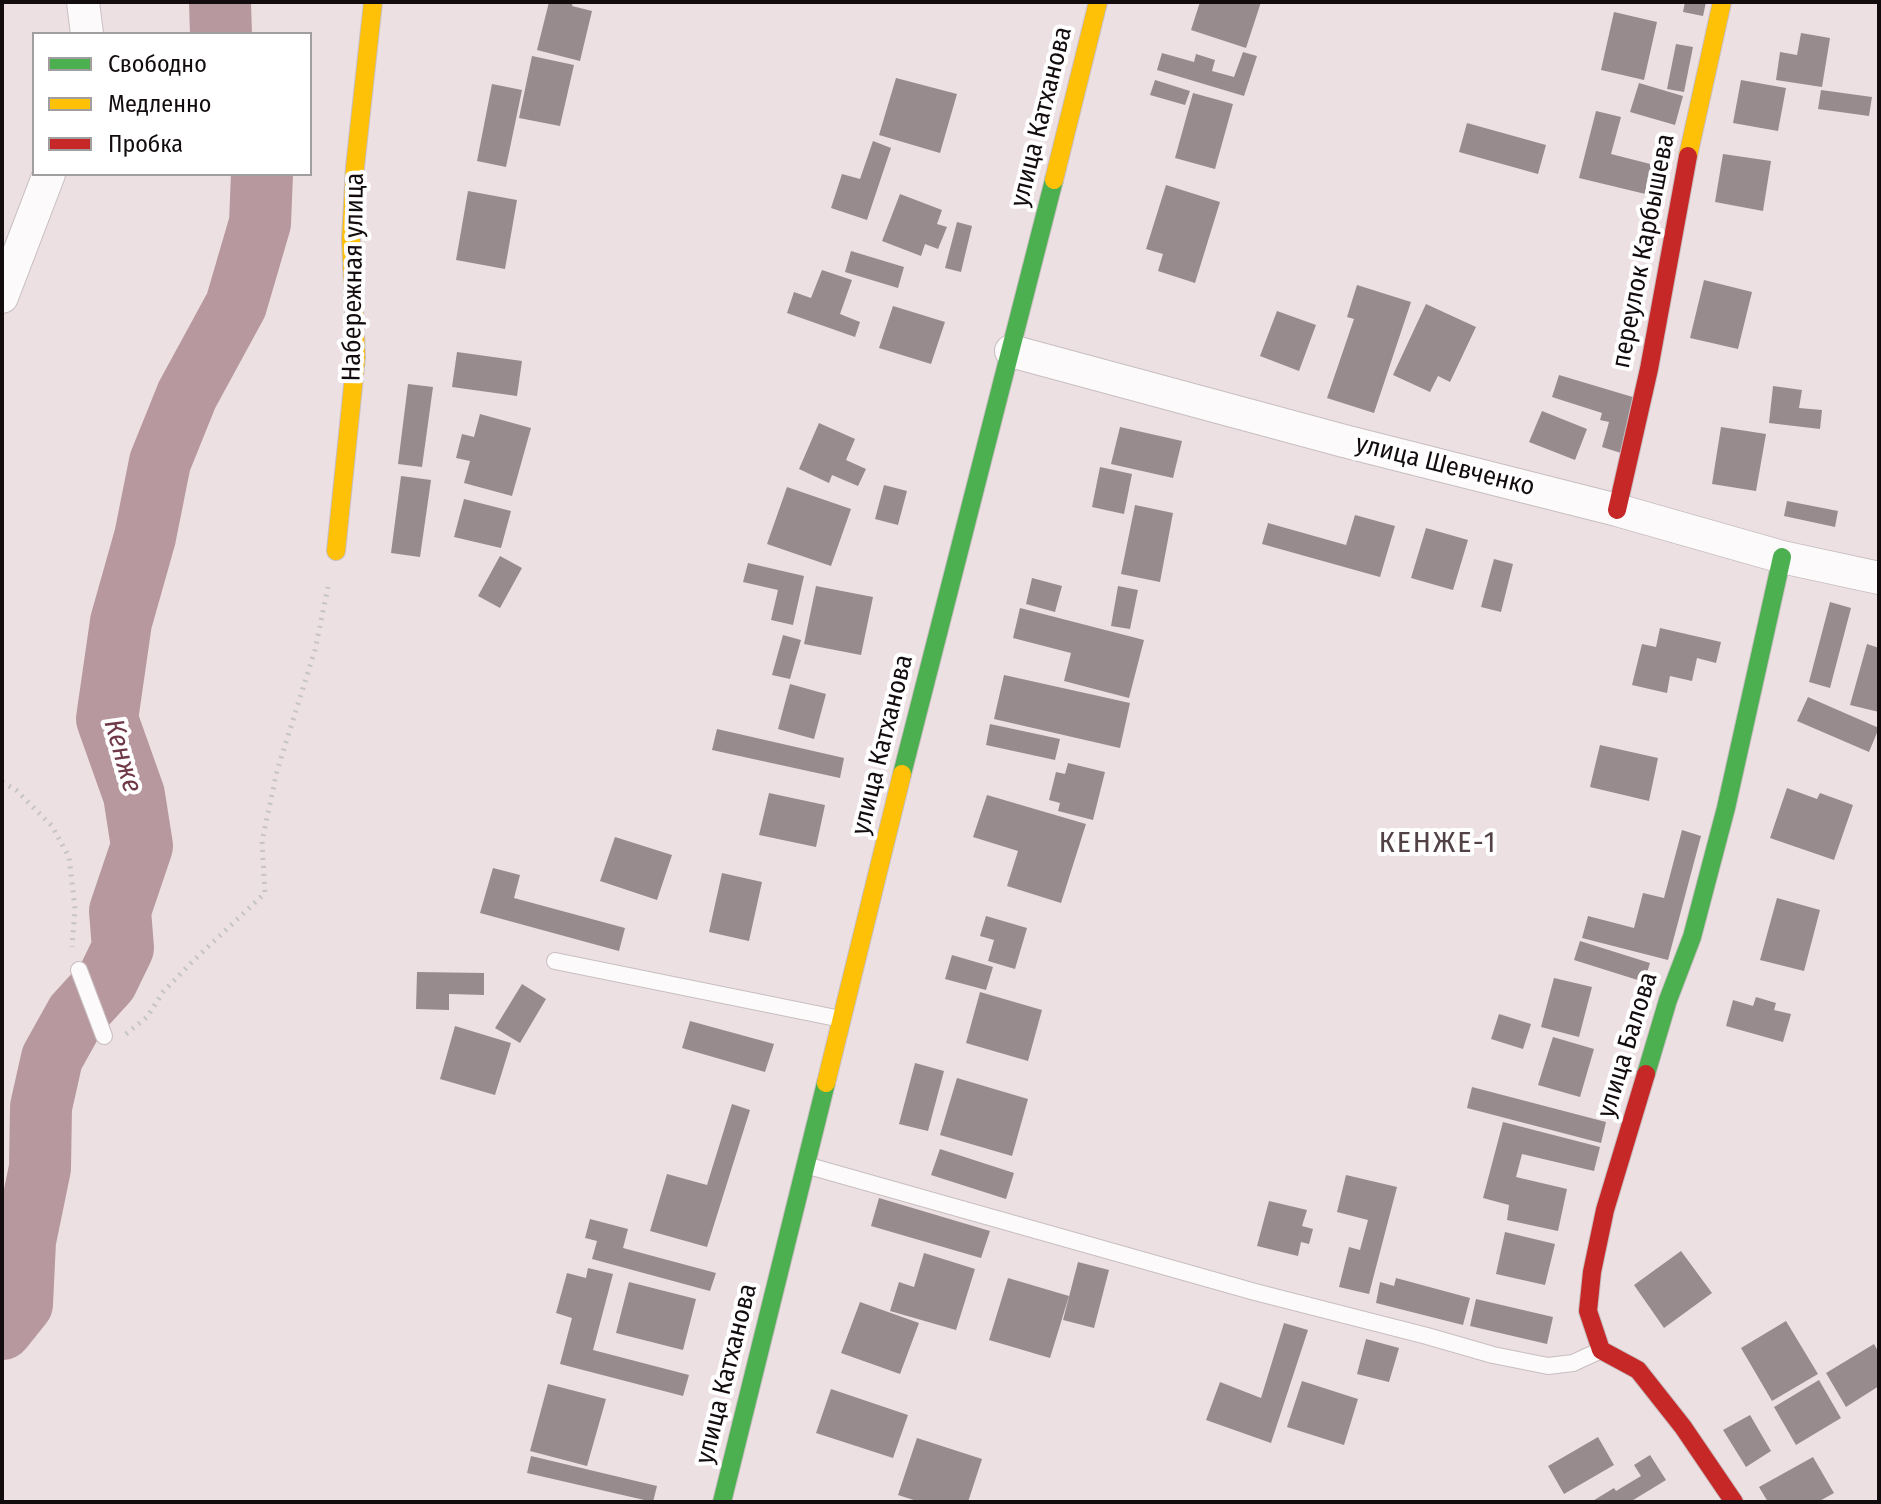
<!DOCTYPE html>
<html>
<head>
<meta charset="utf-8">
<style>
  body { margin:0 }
  #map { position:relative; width:1881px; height:1504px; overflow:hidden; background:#ece0e3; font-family:"Fira Sans Condensed",sans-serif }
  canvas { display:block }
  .frame { position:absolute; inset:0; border:4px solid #130c0e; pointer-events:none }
  .legend { position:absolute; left:32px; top:32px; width:280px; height:144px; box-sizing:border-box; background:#fff; border:2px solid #a19e9f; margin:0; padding:10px 14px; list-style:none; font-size:24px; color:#130c0e }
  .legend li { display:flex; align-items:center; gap:16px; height:40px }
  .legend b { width:40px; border:2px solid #a19e9f }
</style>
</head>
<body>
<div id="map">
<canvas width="1881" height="1504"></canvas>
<div class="frame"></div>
<ul class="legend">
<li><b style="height:10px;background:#4caf50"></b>Свободно</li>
<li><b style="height:10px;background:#ffc107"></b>Медленно</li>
<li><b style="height:10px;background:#c62828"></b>Пробка</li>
</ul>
</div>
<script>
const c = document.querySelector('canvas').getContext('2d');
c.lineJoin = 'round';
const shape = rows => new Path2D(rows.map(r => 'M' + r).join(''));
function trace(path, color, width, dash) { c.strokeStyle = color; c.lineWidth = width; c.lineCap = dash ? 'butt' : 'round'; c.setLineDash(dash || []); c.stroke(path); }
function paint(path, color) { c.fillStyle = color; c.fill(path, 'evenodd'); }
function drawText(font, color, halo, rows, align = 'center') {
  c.font = font + ' "Fira Sans Condensed",sans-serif'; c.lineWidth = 8; c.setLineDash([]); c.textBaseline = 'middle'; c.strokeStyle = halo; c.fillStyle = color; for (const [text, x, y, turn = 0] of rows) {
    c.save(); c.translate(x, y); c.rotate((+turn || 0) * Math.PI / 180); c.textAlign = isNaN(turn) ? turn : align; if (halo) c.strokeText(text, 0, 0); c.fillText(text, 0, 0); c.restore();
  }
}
trace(shape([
  [220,2,221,34],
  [2,1329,22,1304,25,1241,40,1168,41,1107,52,1058,76,1015,107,981,123,948,120,911,142,846,134,795,107,719,121,622,145,537,160,462,187,395,236,305,260,223,262,174]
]), '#b7989f', 62);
paint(shape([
  [549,2,573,2,572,6,592,11,580,61,537,50],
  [1200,2,1261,2,1246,48,1191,30],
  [1685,2,1706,2,1703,16,1683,12],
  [1614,12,1657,22,1644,80,1601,70],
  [1801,33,1830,38,1822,87,1776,80,1780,52,1797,55],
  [1676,44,1693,47,1684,92,1667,89],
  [1243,52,1257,56,1244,96,1157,70,1162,53,1194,62,1196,54,1215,60,1212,71,1234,77],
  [532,56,574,65,560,126,519,118],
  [896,78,957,94,940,153,879,135],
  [1155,80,1190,91,1185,105,1150,95],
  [1741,80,1786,88,1778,131,1733,123],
  [1639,83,1683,96,1675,125,1630,112],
  [492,84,522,90,506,167,477,161],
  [1821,90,1872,97,1869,116,1818,109],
  [1193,93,1233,104,1215,169,1175,158],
  [1596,111,1621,117,1611,154,1670,169,1662,198,1579,178],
  [1467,123,1546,145,1538,174,1459,152],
  [873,141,891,148,867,220,831,208,842,174,860,179],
  [1723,154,1771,161,1763,211,1715,202],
  [1166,185,1220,202,1195,283,1158,271,1163,254,1146,249],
  [468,191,517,200,505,269,456,260],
  [900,194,942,210,937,224,947,227,938,249,925,244,921,256,882,241],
  [957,222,972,226,961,272,945,268],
  [851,251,904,267,898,288,845,272],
  [822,270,852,280,840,314,860,322,855,337,787,313,794,292,811,298],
  [1704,280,1752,292,1738,349,1690,338],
  [1357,285,1411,302,1374,413,1327,398,1354,319,1347,317],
  [1426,304,1476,327,1450,382,1438,376,1430,392,1393,375],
  [893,306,945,322,931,364,879,348],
  [1277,311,1316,325,1299,371,1260,356],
  [457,352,522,361,517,396,452,387],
  [1559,375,1636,398,1621,453,1602,447,1609,422,1600,420,1602,413,1552,397],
  [408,384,433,387,422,467,398,464],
  [1773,386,1802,390,1799,408,1822,410,1820,429,1769,423],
  [1542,411,1587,429,1575,460,1529,442],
  [480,414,531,428,512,496,464,483,470,461,456,458,462,434,474,437],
  [819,423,855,439,846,460,866,469,858,486,832,475,829,483,799,469],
  [1120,427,1182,441,1173,478,1111,464],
  [1721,427,1766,434,1756,491,1712,484],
  [1100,467,1132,474,1124,514,1092,507],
  [401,476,431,480,420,557,391,553],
  [884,485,907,491,898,525,875,519],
  [787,487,851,509,831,566,767,544],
  [464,499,511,511,501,548,454,537],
  [1787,501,1838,511,1835,527,1784,516],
  [1135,505,1173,513,1160,582,1121,574],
  [1355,515,1395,526,1380,577,1262,544,1268,523,1346,545],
  [1426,528,1468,540,1453,590,1411,578],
  [500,556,522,568,500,608,478,596],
  [1494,559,1513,564,1501,612,1481,607],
  [748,563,804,576,793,625,771,620,778,590,743,582],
  [1032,578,1062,586,1055,612,1026,604],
  [816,586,873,597,861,655,804,644],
  [1118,586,1138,590,1130,629,1111,626],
  [1830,602,1851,608,1830,688,1809,682],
  [1020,608,1144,640,1129,698,1064,681,1071,653,1013,638],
  [1660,628,1721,642,1716,663,1697,658,1692,681,1670,676,1667,693,1632,685,1642,644,1656,647],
  [783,635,801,640,790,679,772,675],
  [1867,644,1879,648,1879,712,1850,705],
  [1004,675,1130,703,1120,748,994,719],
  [790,684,826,694,814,739,778,729],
  [1808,697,1879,728,1869,752,1797,721],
  [990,724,1060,739,1055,760,986,745],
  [717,729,844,758,840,778,712,750],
  [1600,745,1658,758,1649,801,1590,787],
  [1068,763,1105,772,1093,820,1058,811,1060,803,1049,800,1056,772,1065,774],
  [1787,788,1817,799,1820,793,1853,805,1834,860,1770,838],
  [769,793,825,805,816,847,759,835],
  [987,795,1086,824,1061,903,1007,886,1018,851,973,837],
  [1682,830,1701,836,1668,960,1582,938,1588,916,1634,928,1643,893,1664,898],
  [615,837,672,855,657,900,600,881],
  [493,868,520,875,514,898,625,928,619,951,480,913],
  [722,873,762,882,749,941,709,932],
  [1777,898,1820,910,1804,971,1760,960],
  [986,916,1027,928,1015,969,988,961,994,940,980,936],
  [1580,941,1650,963,1644,982,1574,960],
  [952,955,993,967,986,990,945,979],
  [417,972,484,973,484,995,449,994,449,1010,416,1009],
  [1554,978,1592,987,1579,1037,1541,1027],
  [522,984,546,999,520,1043,495,1028],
  [980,992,1042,1010,1028,1061,966,1043],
  [1756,997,1776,1003,1774,1010,1791,1014,1783,1042,1726,1026,1733,1000,1753,1006],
  [1499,1014,1531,1024,1523,1049,1491,1039],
  [690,1021,774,1044,765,1072,682,1048],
  [455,1026,511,1043,495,1095,440,1079],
  [1553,1037,1594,1049,1580,1097,1538,1085],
  [915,1063,944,1071,928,1131,899,1124],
  [957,1078,1028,1099,1012,1156,940,1135],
  [1472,1087,1606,1122,1601,1143,1467,1108],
  [732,1104,750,1110,707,1247,650,1231,667,1174,707,1185],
  [1503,1122,1600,1147,1594,1171,1522,1154,1516,1177,1567,1189,1558,1231,1507,1220,1509,1205,1483,1198],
  [940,1149,1014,1173,1006,1199,931,1175],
  [1346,1175,1397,1187,1369,1294,1339,1287,1349,1247,1360,1250,1368,1220,1337,1212],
  [879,1198,990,1231,981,1258,871,1226],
  [1269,1201,1307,1210,1302,1226,1313,1229,1309,1244,1301,1242,1298,1256,1257,1246],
  [590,1219,628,1229,623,1248,716,1273,710,1291,592,1259,597,1241,585,1238],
  [1505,1232,1555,1244,1545,1285,1496,1274],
  [1681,1251,1712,1293,1664,1328,1634,1285],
  [924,1253,975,1269,956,1330,890,1311,899,1282,914,1287],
  [1078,1262,1109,1270,1094,1328,1063,1320],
  [588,1268,613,1274,593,1350,689,1375,683,1396,560,1364,572,1318,556,1313,567,1273,586,1278],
  [1008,1278,1069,1296,1050,1358,989,1340],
  [1396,1278,1470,1298,1463,1325,1376,1303,1380,1282,1394,1286],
  [629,1282,696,1299,683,1350,616,1333],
  [1476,1299,1553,1317,1547,1344,1470,1326],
  [860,1302,919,1323,900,1374,841,1353],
  [1786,1321,1818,1374,1772,1401,1741,1348],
  [1284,1323,1308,1330,1271,1443,1206,1420,1220,1382,1261,1398],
  [1366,1339,1399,1348,1389,1382,1357,1374],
  [1874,1344,1879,1353,1879,1386,1846,1407,1826,1373],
  [1819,1380,1841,1418,1796,1445,1774,1407],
  [1302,1381,1358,1399,1344,1445,1287,1427],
  [548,1384,606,1399,587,1466,530,1451],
  [831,1389,908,1415,893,1458,816,1433],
  [1750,1415,1771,1451,1746,1467,1723,1430],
  [1598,1437,1614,1465,1564,1494,1548,1466],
  [917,1438,982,1459,968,1502,920,1502,898,1495],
  [1650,1455,1666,1480,1630,1502,1591,1502,1614,1488,1616,1491,1641,1476,1634,1465],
  [531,1456,657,1486,653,1502,527,1473],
  [1813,1457,1834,1493,1818,1502,1768,1502,1759,1487]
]), '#978b8e');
const lane = shape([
  [555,961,841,1019],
  [79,970,104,1036],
  [809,1166,1255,1292,1427,1336,1493,1355,1548,1366,1573,1363,1599,1351]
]);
const street = shape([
  [83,2,87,34],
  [2,297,49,174],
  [1011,351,1344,441,1617,510,1782,557,1879,578]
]);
const fast = shape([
  [902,774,1054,180],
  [1646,1074,1668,1000,1692,937,1726,808,1782,557],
  [722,1502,826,1083]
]);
const slow = shape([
  [1688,156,1722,2],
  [1054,180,1098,2],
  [336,551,356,357,351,239,355,167,373,2],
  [826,1083,902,774]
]);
const jam = shape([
  [1617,510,1649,369,1688,156],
  [1646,1074,1605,1210,1592,1272,1588,1311,1601,1350,1638,1370,1683,1427,1734,1502]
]);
trace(lane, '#c8bec0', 18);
trace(street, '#c8bec0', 34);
trace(fast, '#c8bec0', 20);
trace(slow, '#c8bec0', 20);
trace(jam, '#c8bec0', 20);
trace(shape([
  [2,782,16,790,52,826,69,857,75,909,72,947],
  [126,1034,147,1017,163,992,192,962,265,893,262,841,277,771,315,650,328,587]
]), '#c7c4c4', 5, [2, 6]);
trace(lane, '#fcfafb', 16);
trace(street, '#fcfafb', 32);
trace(fast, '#4caf50', 18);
trace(slow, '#ffc107', 18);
trace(jam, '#c62828', 18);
drawText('26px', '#130c0e', '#fff', [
  ["улица Катханова",1042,117,-76],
  ["переулок Карбышева",1644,251,-79],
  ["Набережная улица",354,277,-89],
  ["улица Шевченко",1445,466,14],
  ["улица Катханова",883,745,-76],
  ["улица Балова",1628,1045,-73],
  ["улица Катханова",727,1374,-76]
]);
drawText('italic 28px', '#6f3847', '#fff', [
  ["Кенже",122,756,74]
]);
c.letterSpacing = '2px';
drawText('30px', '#534245', '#fff', [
  ["КЕНЖЕ-1",1438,844]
]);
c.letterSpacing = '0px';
</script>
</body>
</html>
